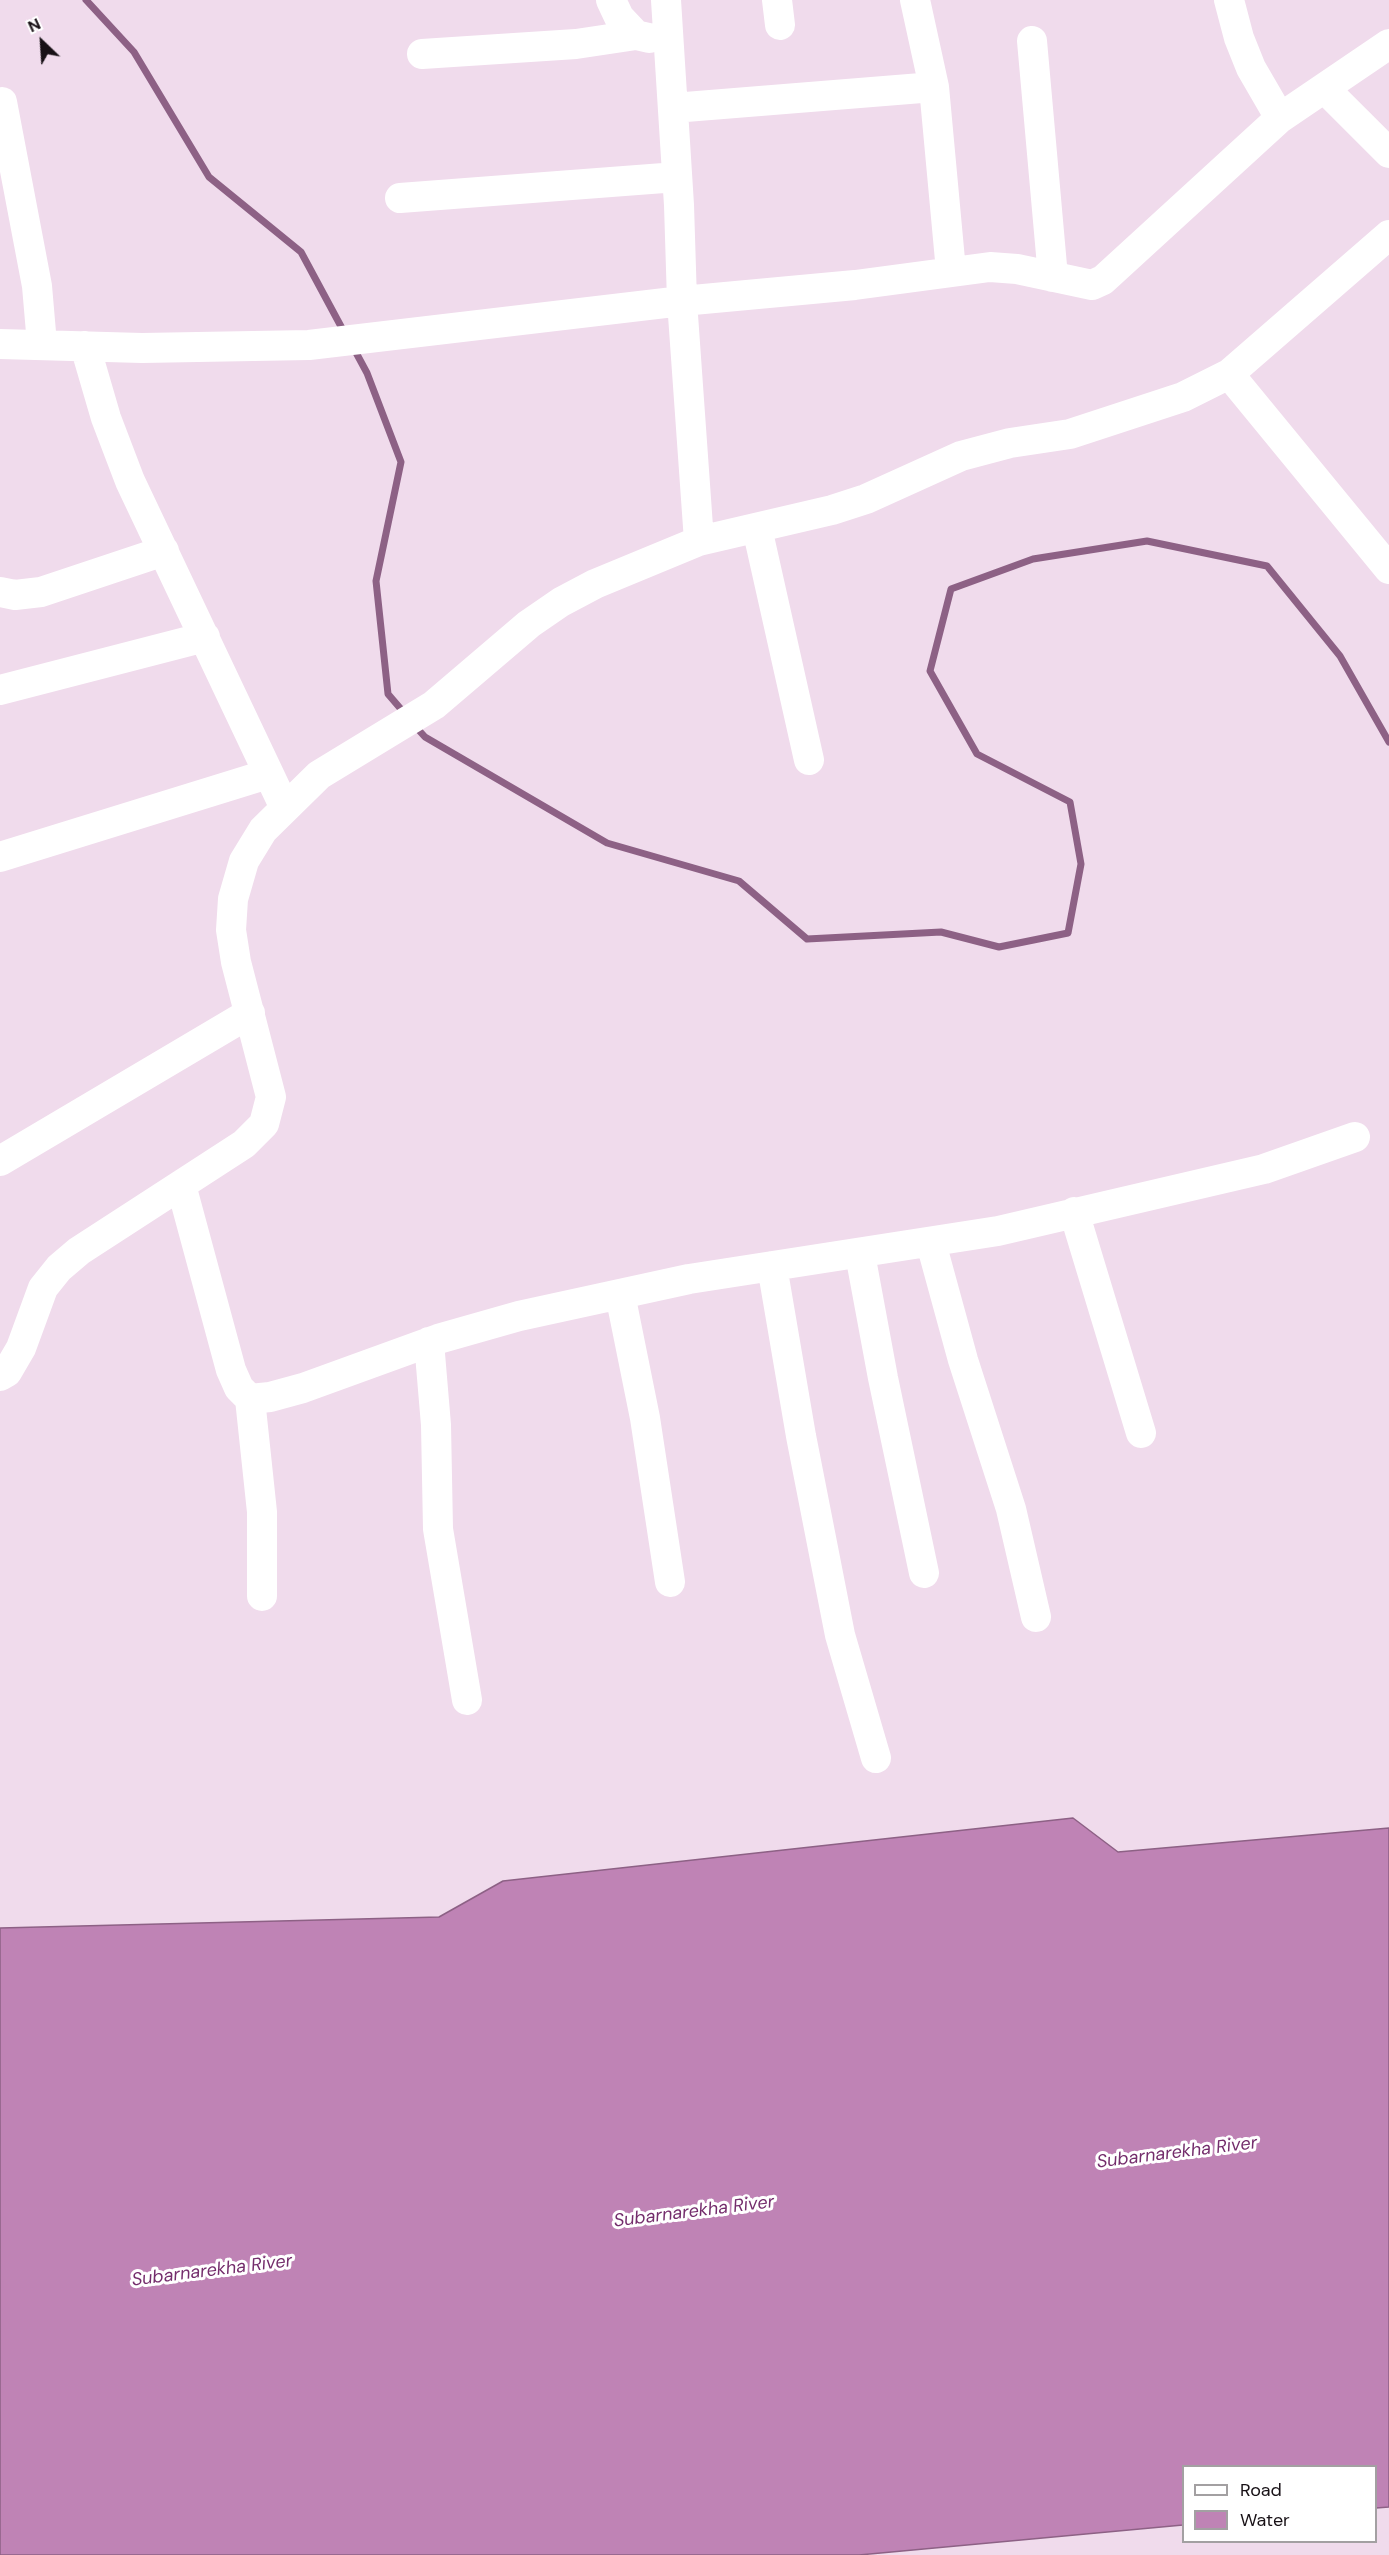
<!DOCTYPE html>
<html>
<head>
<meta charset="utf-8">
<style>
  body { margin:0 }
  #map { position:relative; width:1389px; height:2555px; overflow:hidden; background:#f0dbec; font-family:"DM Sans",sans-serif }
  canvas { display:block }
  .legend { position:absolute; left:1182px; top:2465px; width:195px; height:78px; box-sizing:border-box; background:#fff; border:2px solid #a3a0a2; margin:0; padding:8px 10px; list-style:none; font-size:18px; color:#181116 }
  .legend li { display:flex; align-items:center; gap:12px; height:30px }
  .legend b { width:30px; border:2px solid #a3a0a2 }
  .north { position:absolute; left:12px; top:12px; width:60px; height:60px; -webkit-text-stroke:4px #fff; paint-order:stroke; rotate:335deg; font-size:16px; font-weight:700; line-height:24px; text-align:center; color:#181116 }
  .north::after { content:''; display:block; margin:auto; width:21px; height:27px; background:#181116; clip-path:polygon(50% 0,100% 100%,50% 72%,0 100%) }
</style>
</head>
<body>
<div id="map">
<canvas width="1389" height="2555"></canvas>
<ul class="legend">
<li><b style="height:8px;background:#fff"></b>Road</li>
<li><b style="height:16px;background:#bf83b5"></b>Water</li>
</ul>
<div class="north">N</div>
</div>
<script>
const c = document.querySelector('canvas').getContext('2d');
c.lineJoin = 'round';
function paint(path, color) { c.fillStyle = color; c.fill(path, 'evenodd'); }
const shape = rows => new Path2D(rows.map(r => 'M' + r).join(''));
function trace(path, color, width, dash) { c.strokeStyle = color; c.lineWidth = width; c.lineCap = dash ? 'butt' : 'round'; c.setLineDash(dash || []); c.stroke(path); }
function drawText(font, color, halo, rows, align = 'center') {
  c.font = font + ' "DM Sans",sans-serif'; c.lineWidth = 6; c.setLineDash([]); c.textBaseline = 'middle'; c.strokeStyle = halo; c.fillStyle = color; for (const [text, x, y, turn = 0] of rows) {
    c.save(); c.translate(x, y); c.rotate((+turn || 0) * Math.PI / 180); c.textAlign = isNaN(turn) ? turn : align; if (halo) c.strokeText(text, 0, 0); c.fillText(text, 0, 0); c.restore();
  }
}
const water = shape([
  [1073,1818,1118,1852,1389,1828,1389,2507,1376,2508,1376,2466,1184,2466,1183,2525,859,2555,0,2555,0,1928,439,1917,503,1881,1073,1818]
]);
paint(water, '#bf83b5');
trace(water, '#8d6185', 1.5);
trace(shape([
  [86,0,134,52,209,177,301,252,344,332],
  [353,347,367,373,401,462,376,581,388,694,406,715],
  [415,726,425,737,607,843,739,881,807,939,941,932,999,947,1068,933,1081,864,1070,802,977,754,930,671,951,589,1033,559,1147,541,1267,566,1340,656,1389,742]
]), '#8d6185', 7);
trace(shape([
  [611,0,619,17,636,35,649,38],
  [666,0,679,205,682,301,699,541],
  [777,0,780,25],
  [915,0,934,87,951,271],
  [1229,0,1239,38,1251,68,1280,118],
  [1032,41,1053,277],
  [422,54,576,44,636,35],
  [1324,88,1389,153],
  [2,102,37,286,42,344],
  [673,108,934,87],
  [400,198,677,177],
  [0,344,142,348,309,345,682,301,855,285,990,267,1017,269,1092,285,1103,280,1280,118,1389,44],
  [85,346,106,418,130,481,285,808],
  [1229,374,1389,569],
  [757,528,809,760],
  [0,592,15,595,41,592,164,551],
  [0,690,205,637],
  [0,857,268,774],
  [0,1161,250,1013],
  [181,1185,231,1370,239,1388,250,1399,270,1397,303,1388,438,1339,519,1316,689,1279,998,1231,1264,1169,1355,1137],
  [1074,1212,1141,1433],
  [931,1243,963,1360,1011,1509,1036,1617],
  [860,1254,883,1378,924,1573],
  [772,1266,801,1436,840,1635,876,1758],
  [620,1294,645,1418,670,1582],
  [429,1342,436,1425,438,1529,467,1700],
  [0,1376,7,1372,21,1348,43,1288,59,1268,79,1251,244,1144,264,1124,271,1097,236,962,231,930,233,899,244,861,263,830,319,775,434,705,529,624,561,602,595,584,699,541,832,510,866,499,961,456,1010,443,1070,434,1183,397,1229,374,1389,235],
  [250,1399,262,1512,262,1596]
]), '#fff', 30);
drawText('italic 18px', '#742d6c', '#fff', [
  ["Subarnarekha River",1177,2153,-7],
  ["Subarnarekha River",694,2212,-7],
  ["Subarnarekha River",212,2271,-7]
]);
</script>
</body>
</html>
